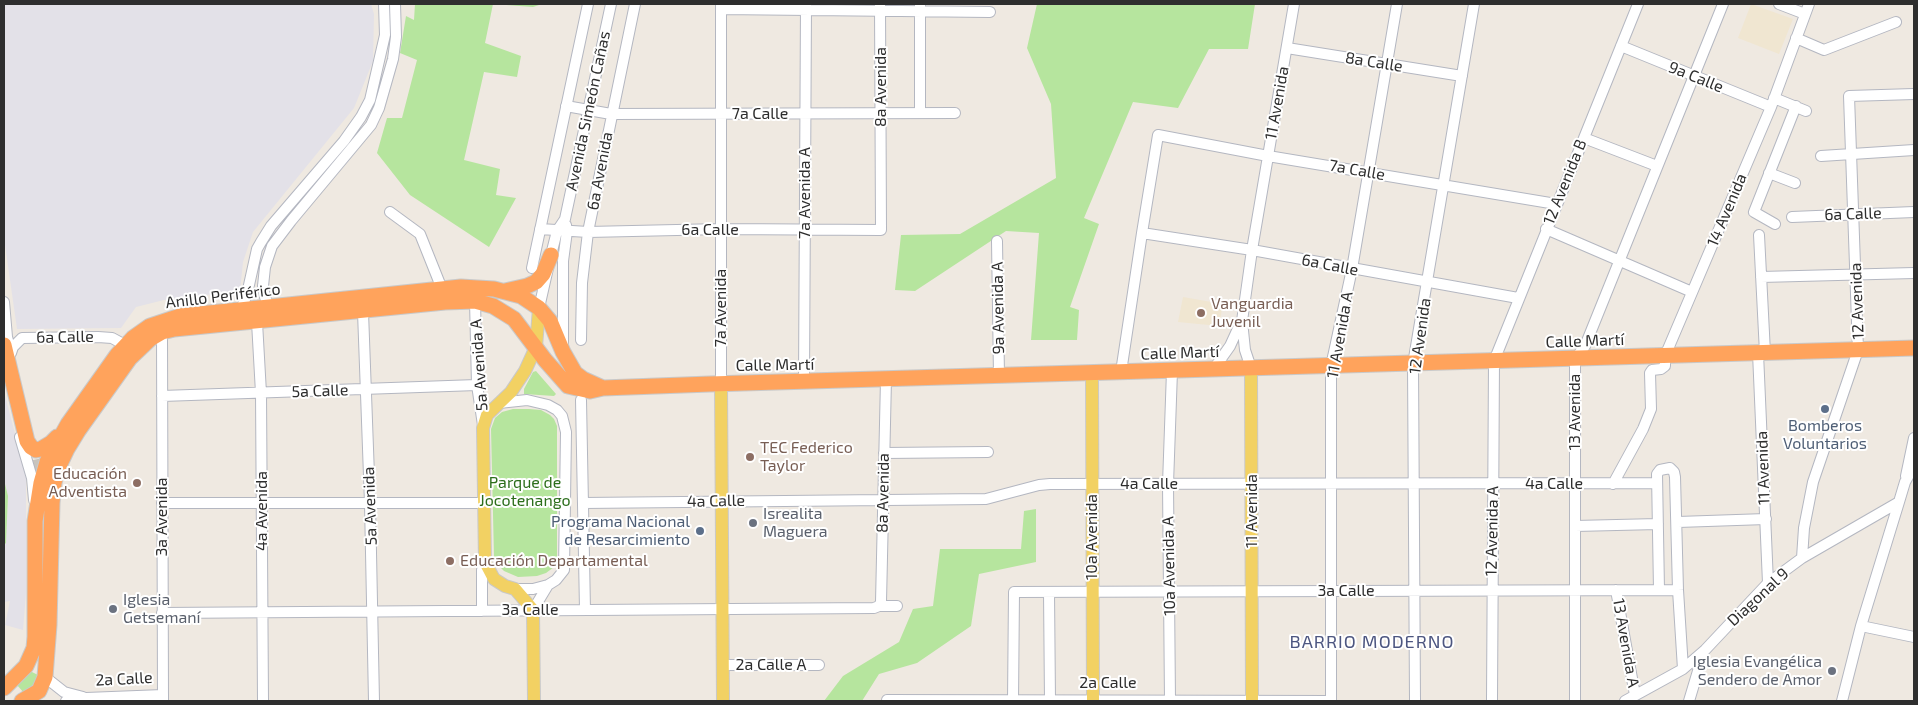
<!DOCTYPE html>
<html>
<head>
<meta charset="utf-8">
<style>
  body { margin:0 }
  #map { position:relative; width:1918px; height:705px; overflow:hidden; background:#efe9e1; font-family:"Exo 2",sans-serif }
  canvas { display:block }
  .frame { position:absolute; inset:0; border:5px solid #2e2e2e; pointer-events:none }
</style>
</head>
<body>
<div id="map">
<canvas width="1918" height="705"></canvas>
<div class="frame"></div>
</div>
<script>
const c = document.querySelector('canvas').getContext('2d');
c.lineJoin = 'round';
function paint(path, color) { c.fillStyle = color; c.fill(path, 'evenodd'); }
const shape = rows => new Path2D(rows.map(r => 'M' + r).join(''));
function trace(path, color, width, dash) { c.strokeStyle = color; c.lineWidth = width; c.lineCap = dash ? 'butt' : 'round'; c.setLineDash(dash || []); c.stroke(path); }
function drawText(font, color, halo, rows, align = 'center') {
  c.font = font + ' "Exo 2",sans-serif'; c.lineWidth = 4; c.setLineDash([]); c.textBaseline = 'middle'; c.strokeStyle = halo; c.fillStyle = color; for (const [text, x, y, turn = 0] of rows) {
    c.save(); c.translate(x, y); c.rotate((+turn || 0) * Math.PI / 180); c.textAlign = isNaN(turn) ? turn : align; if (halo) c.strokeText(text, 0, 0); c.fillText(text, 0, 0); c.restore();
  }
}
paint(shape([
  [4,4,371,4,374,14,373,61,354,108,253,232,243,262,240,291,164,300,136,307,121,328,17,329,4,238],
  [4,392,26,475,26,593,23,630,5,625,10,601,4,602,4,545,6,543,8,496,4,480]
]), '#e3e1e8');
paint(shape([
  [1751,4,1793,19,1779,54,1738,38],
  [1183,297,1223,304,1219,326,1178,322]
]), '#f0e6d1');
paint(shape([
  [415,4,542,4,533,7,493,4,485,43,521,56,517,77,484,72,464,160,500,169,496,195,516,198,489,247,410,195,377,153,387,118,402,118,417,60,400,53,406,16,414,20],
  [1037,4,1255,4,1248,49,1209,49,1178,108,1133,102,1084,218,1099,224,1070,307,1079,310,1077,340,1031,340,1039,233,1006,231,915,291,895,290,901,235,960,234,1056,178,1051,104,1027,48],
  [536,371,556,394,554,396,524,394,524,389,533,372],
  [529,409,541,410,550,415,554,419,557,426,557,559,554,567,546,573,537,576,518,577,504,571,496,563,494,557,491,429,495,418,502,412,513,409],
  [4,480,8,496,6,543,4,545],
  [1036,509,1036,562,979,574,971,626,917,663,879,674,862,701,824,701,843,676,899,642,913,609,933,606,940,549,1021,549,1024,511],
  [28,670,38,675,40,681,24,693,17,685]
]), '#b6e59e');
trace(shape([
  [32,445,40,482],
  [43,499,44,532]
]), '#c8c4bd', 10, [10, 5]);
const minor = shape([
  [721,4,721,384],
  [920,4,920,113],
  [1779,4,1805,14],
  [721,9,990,12],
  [1796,38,1824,50,1896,22],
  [1621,46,1771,107],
  [1287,48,1462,76],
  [1774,98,1806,111],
  [566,106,611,114,955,113],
  [1584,138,1657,166],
  [1821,156,1914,150],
  [1769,173,1795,183],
  [390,212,420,234,442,289],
  [1792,217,1914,212],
  [1775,224,1754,212,1796,106],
  [540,229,588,232,721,229,881,230,880,4],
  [1546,229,1692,292],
  [1142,233,1252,250,1518,298],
  [1759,235,1765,353],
  [997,241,999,376],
  [532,268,588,4],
  [1761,277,1914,273],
  [475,301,477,385,483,425],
  [4,302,7,337,11,351],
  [269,307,265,297,263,286,265,267,272,246,291,221,371,125,379,108,393,59,396,37,395,4],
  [539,308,551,255,557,231,565,219,611,4],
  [241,310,247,294,257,249,261,242,271,226,344,141,361,117,370,100,385,35,384,4],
  [363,312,370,503,374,701],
  [257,322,261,393,263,701],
  [162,332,163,701],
  [581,340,582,283,588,232,635,4],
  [563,346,563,261,567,231,566,225],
  [11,353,13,347,22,338,98,337,112,338,125,345],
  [1758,353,1768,583],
  [1251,368,1245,350,1242,321,1252,250,1294,4],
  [1213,370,1230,346,1241,322],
  [1121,372,1142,233,1158,135,1268,156,1556,204],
  [804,382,806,4],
  [162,396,477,385],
  [581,400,585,610],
  [499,403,527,400,548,405,557,410,562,416,566,432,564,570,556,580,548,585,533,589,515,589],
  [20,437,32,478,34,500],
  [884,453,988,452],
  [1906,476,1914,438],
  [1613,484,1643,429,1651,409,1650,373,1652,370,1661,369,1665,366,1665,356,1771,107,1809,4],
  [162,503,484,503],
  [583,503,986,499,1039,485,1050,484,1656,483],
  [1678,522,1766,519],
  [1575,526,1658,524],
  [1802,558,1804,528,1813,482,1858,350,1849,96,1914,94],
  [1616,590,1635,695],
  [1659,590,1657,474,1660,470,1670,468,1674,472,1675,477,1678,590,1683,669],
  [1049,592,1050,701],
  [879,606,881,602,886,379],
  [533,610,548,585],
  [482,611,482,570,485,559],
  [162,613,874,608,879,606,897,606],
  [1861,626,1914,637],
  [723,665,819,665],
  [45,677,64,692,83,697],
  [887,700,1329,701],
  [66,701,86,698,163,695],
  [1013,701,1014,592,1678,590],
  [1170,701,1168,484,1172,371],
  [1331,701,1331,366,1352,269,1397,4],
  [1415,701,1413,364,1474,4],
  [1492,701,1494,361,1638,4],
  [1575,701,1575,359,1585,346,1723,4],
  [1625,701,1683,669,1705,650,1768,583,1802,558,1899,502],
  [1689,701,1704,651],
  [1842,701,1861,626,1899,502,1905,482,1914,466]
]);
const major = shape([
  [1251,368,1252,701],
  [1092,373,1093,701],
  [721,384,723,701],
  [534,701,533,610,515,589,505,586,494,579,485,562,483,428,487,415,511,392,525,371,536,347,539,308]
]);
const highway = shape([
  [505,291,527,286,536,282,543,274,551,255],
  [4,345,27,441,31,447,36,450,41,449,51,443,57,437],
  [4,688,26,666,34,648,35,637,35,521,41,483,47,462,68,424,117,355,133,338,150,326,180,316,269,307,461,287,494,289,521,296,539,308,550,321,563,352,575,373,583,379,603,388],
  [22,701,39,691,45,677,49,625,52,503,54,483,58,468,67,449,78,431,130,358,150,339,162,332,174,329,445,302,475,301,493,306,514,319,545,360,568,386,590,391,603,388,710,384,1914,348]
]);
trace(minor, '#b4b7c1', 12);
trace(major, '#c9c9c9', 14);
trace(highway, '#c9c9c9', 17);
trace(minor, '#fff', 10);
trace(major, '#f2d163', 12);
trace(highway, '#ffa35c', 15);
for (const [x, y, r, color] of [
  [1201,313,5,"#8d6e63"],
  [1825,409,5,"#5c6f8a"],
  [750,457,5,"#8d6e63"],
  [137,483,5,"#8d6e63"],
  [753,523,5,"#6b7280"],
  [700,531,5,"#5c6f8a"],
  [450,561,5,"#8d6e63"],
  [113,609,5,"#6b7280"],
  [1832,671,5,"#6b7280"]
]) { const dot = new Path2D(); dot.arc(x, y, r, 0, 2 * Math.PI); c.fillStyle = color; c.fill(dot); trace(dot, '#fff', 2); }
drawText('16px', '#2e2e2e', '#fff', [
  ["8a Calle",1374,62,9],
  ["9a Calle",1696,77,22],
  ["8a Avenida",881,87,-90],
  ["11 Avenida",1277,103,-80],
  ["Avenida Simeón Cañas",588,111,-78],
  ["7a Calle",760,114],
  ["7a Calle",1357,170,10],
  ["6a Avenida",600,171,-79],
  ["12 Avenida B",1565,182,-68],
  ["7a Avenida A",805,193,-90],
  ["14 Avenida",1727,210,-67],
  ["6a Calle",1853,214,-2],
  ["6a Calle",710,230],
  ["6a Calle",1330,265,11],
  ["Anillo Periférico",223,296,-7],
  ["12 Avenida",1857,301,-92],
  ["7a Avenida",721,308,-90],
  ["9a Avenida A",998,308,-91],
  ["11 Avenida A",1340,335,-80],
  ["12 Avenida",1420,336,-82],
  ["6a Calle",65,337,-1],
  ["Calle Martí",1585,341,-2],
  ["Calle Martí",1180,353,-2],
  ["5a Avenida A",479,365,-94],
  ["Calle Martí",775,365,-1],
  ["5a Calle",320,391,-2],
  ["13 Avenida",1575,412,-90],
  ["11 Avenida",1763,468,-92],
  ["4a Calle",1149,484],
  ["4a Calle",1554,484],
  ["8a Avenida",883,493,-89],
  ["4a Calle",716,501,-1],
  ["5a Avenida",370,506,-92],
  ["4a Avenida",262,511,-90],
  ["11 Avenida",1252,511,-90],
  ["3a Avenida",162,517,-90],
  ["12 Avenida A",1492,531,-89],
  ["10a Avenida",1092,537,-90],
  ["10a Avenida A",1169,566,-91],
  ["3a Calle",1346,591],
  ["Diagonal 9",1758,597,-43],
  ["3a Calle",530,610],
  ["13 Avenida A",1626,643,80],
  ["2a Calle A",771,665],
  ["2a Calle",124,679,-3],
  ["2a Calle",1108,683]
]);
drawText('16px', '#785e54', '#fff', [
  ["Vanguardia",1211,304],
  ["Juvenil",1211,322],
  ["TEC Federico",760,448],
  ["Taylor",760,466],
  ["Educación",127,474,"right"],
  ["Adventista",127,492,"right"],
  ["Educación Departamental",460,561]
], 'left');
drawText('16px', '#4e5e75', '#fff', [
  ["Bomberos",1825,426],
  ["Voluntarios",1825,444],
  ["Programa Nacional",690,522,"right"],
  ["de Resarcimiento",690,540,"right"]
]);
drawText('16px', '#2c6e1b', '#fff', [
  ["Parque de",525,483],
  ["Jocotenango",525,501]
]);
drawText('16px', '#5b616d', '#fff', [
  ["Isrealita",763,514],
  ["Maguera",763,532],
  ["Iglesia",123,600],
  ["Getsemaní",123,618],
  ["Iglesia Evangélica",1822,662,"right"],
  ["Sendero de Amor",1822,680,"right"]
], 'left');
c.letterSpacing = '1px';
drawText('18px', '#4d5680', '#fff', [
  ["BARRIO MODERNO",1372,642]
]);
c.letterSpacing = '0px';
</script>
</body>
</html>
